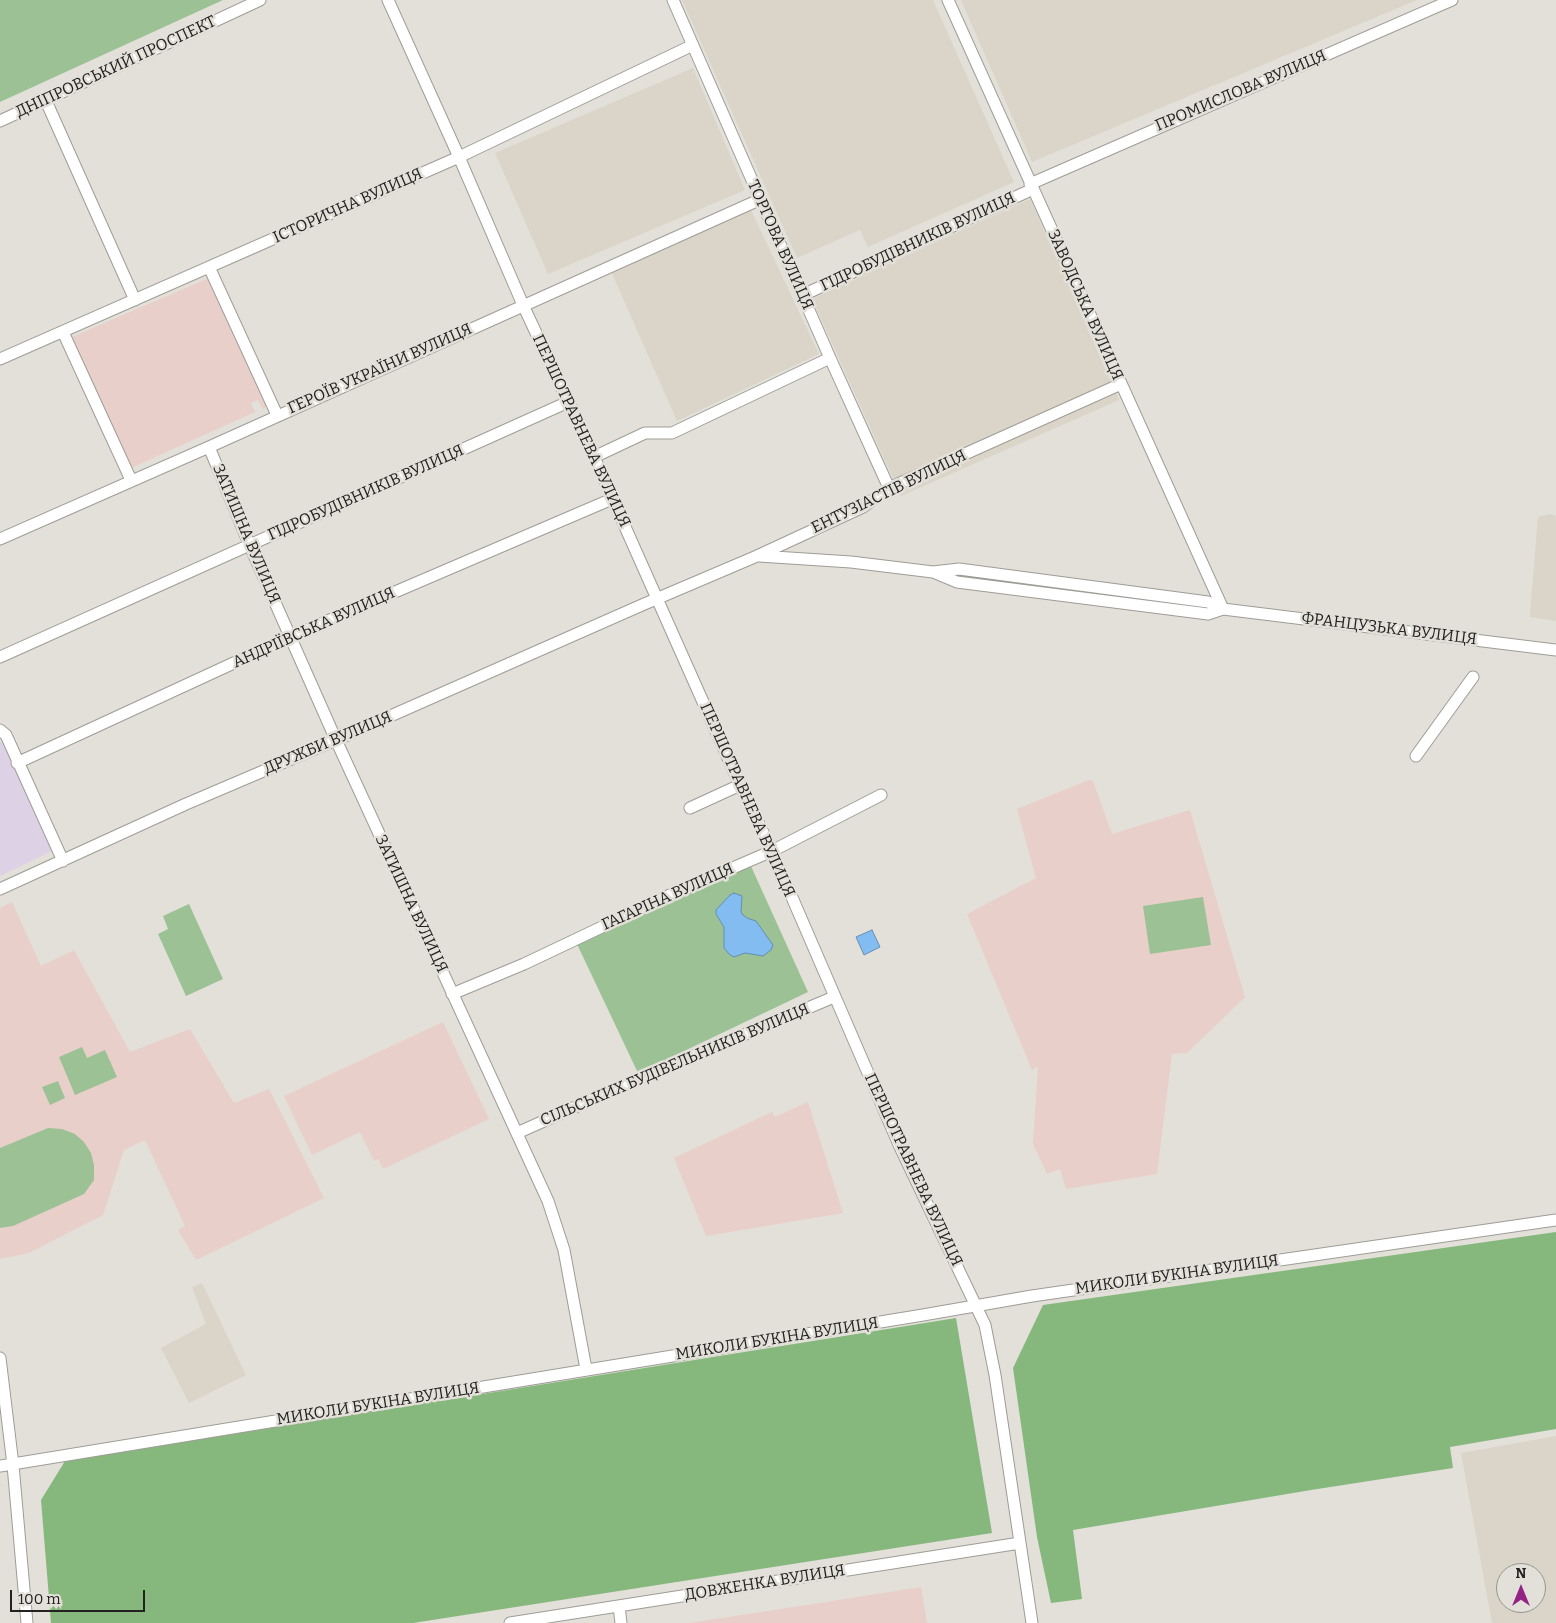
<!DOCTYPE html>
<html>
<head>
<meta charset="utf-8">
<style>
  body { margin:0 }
  #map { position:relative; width:1556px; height:1623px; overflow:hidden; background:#e2e0d9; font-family:Bitter,serif }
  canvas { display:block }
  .north { position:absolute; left:1496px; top:1563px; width:50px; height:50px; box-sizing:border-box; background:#e2e0d9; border:1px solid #96948f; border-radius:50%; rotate:0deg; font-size:14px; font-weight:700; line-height:20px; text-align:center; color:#232220 }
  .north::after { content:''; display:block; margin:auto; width:18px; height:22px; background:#932485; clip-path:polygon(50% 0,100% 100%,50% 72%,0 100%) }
  .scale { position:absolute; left:10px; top:1590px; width:135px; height:22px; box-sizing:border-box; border:2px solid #232220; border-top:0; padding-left:6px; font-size:15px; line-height:18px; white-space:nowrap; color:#232220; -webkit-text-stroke:4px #e2e0d9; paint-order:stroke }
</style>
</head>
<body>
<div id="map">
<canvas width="1556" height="1623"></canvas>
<div class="north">N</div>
<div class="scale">100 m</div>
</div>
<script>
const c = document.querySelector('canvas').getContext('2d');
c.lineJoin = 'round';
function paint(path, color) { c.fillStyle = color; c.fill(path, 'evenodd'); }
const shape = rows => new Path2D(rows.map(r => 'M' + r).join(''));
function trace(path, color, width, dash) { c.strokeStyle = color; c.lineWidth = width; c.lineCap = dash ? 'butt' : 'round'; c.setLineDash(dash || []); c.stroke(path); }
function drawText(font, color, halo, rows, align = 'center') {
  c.font = font + ' Bitter,serif'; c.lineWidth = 5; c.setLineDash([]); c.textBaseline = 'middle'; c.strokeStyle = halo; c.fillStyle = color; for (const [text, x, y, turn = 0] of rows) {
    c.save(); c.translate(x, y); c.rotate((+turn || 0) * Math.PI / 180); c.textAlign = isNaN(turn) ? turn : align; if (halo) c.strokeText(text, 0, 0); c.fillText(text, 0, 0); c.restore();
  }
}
paint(shape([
  [682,0,933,0,1014,182,868,247,860,230,797,258],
  [961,0,1417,0,1032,162],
  [693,68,745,190,548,274,495,153],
  [1030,199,1119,400,901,496,812,299],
  [750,208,819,354,677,421,610,269],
  [1550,514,1556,516,1556,621,1530,617,1530,614,1538,517],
  [202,1283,246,1375,189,1403,161,1348,206,1324,192,1287],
  [1556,1436,1556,1623,1492,1623,1461,1453],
  [1506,1573,1536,1573,1536,1603,1506,1603]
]), '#dad5c8');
paint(shape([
  [209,278,267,406,263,409,258,400,251,403,255,412,131,468,72,337],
  [1089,780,1093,781,1112,834,1190,810,1245,997,1187,1053,1172,1054,1157,1174,1066,1189,1060,1169,1047,1174,1033,1144,1038,1066,1032,1070,967,914,1036,878,1017,809],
  [12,902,41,966,74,950,130,1052,190,1029,234,1103,269,1089,324,1198,196,1260,178,1230,185,1226,145,1140,124,1150,103,1215,29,1253,0,1259,0,908],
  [443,1022,489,1119,383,1169,378,1159,374,1161,360,1132,312,1155,284,1096],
  [808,1102,843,1213,706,1236,674,1158,772,1112,775,1117],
  [921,1587,927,1623,689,1623,794,1607]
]), '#e9cfca');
paint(shape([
  [0,742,3,743,54,850,0,876]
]), '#dcd1e5');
paint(shape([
  [0,0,223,0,0,102],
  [750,864,808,992,638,1073,576,942],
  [1203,897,1211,945,1150,954,1143,906],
  [189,904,223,979,186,996,158,934,168,929,163,916],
  [82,1047,87,1058,105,1050,117,1077,75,1095,59,1057],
  [58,1081,65,1098,50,1105,42,1087],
  [48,1128,62,1129,75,1134,84,1142,91,1153,94,1165,94,1180,84,1194,13,1226,0,1228,0,1148]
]), '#9cc195');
paint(shape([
  [1556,1232,1556,1429,1450,1447,1453,1468,1311,1490,1073,1530,1082,1599,1051,1603,1037,1537,1013,1368,1043,1305],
  [956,1318,992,1533,413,1623,51,1623,41,1500,65,1461]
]), '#86b87d');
const water = shape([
  [734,893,742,896,741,912,743,915,747,918,756,921,773,945,771,950,763,956,745,953,734,957,729,954,724,948,724,927,716,914,716,910,730,895,734,893],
  [872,930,880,947,864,955,856,937,872,930]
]);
paint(water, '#82bcf1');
trace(water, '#668eb2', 1);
const minor = shape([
  [388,0,459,157,523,305,594,457,740,785,772,851,900,1147,985,1325,995,1375,1032,1623],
  [673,0,830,358,889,488],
  [948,0,1223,609],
  [46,101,135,300],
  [0,121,260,0],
  [1030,184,1452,0],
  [209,267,277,415],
  [803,295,1033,189],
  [63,332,131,480],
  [0,359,459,157,693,45],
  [209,447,250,546,336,740,548,1201,564,1250,586,1369],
  [594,457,645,433,672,433,830,358],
  [0,539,209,447,761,199],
  [759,556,851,562,933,572,957,582,1208,614,1223,609],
  [933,572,959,569,1208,602,1223,609,1556,650],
  [0,657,568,402],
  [0,730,6,735,63,861],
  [1416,756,1473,677],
  [17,763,290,637,612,499],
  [690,808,740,785],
  [0,889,186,804,336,740,642,605,757,556,863,507,889,488,1121,384],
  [452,994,524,964,663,898,772,851,881,795],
  [517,1133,636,1080,834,997],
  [0,1358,13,1465,27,1623],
  [0,1466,923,1315,1032,1296,1556,1220],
  [619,1606,621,1623],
  [510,1623,1020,1543]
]);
trace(minor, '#9e9c96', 13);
trace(minor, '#fff', 11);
drawText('16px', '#232220', '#e2e0d9', [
  ["ДНІПРОВСЬКИЙ ПРОСПЕКТ",116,67,-25],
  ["ПРОМИСЛОВА ВУЛИЦЯ",1241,91,-23],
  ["ІСТОРИЧНА ВУЛИЦЯ",348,206,-24],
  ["ГІДРОБУДІВНИКІВ ВУЛИЦЯ",918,242,-25],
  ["ТОРГОВА ВУЛИЦЯ",780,245,66],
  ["ЗАВОДСЬКА ВУЛИЦЯ",1085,305,66],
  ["ГЕРОЇВ УКРАЇНИ ВУЛИЦЯ",380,369,-24],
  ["ПЕРШОТРАВНЕВА ВУЛИЦЯ",581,431,65],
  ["ЕНТУЗІАСТІВ ВУЛИЦЯ",889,492,-26],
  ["ГІДРОБУДІВНИКІВ ВУЛИЦЯ",366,493,-24],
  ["ЗАТИШНА ВУЛИЦЯ",246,534,67],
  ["АНДРІЇВСЬКА ВУЛИЦЯ",314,628,-24],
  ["ФРАНЦУЗЬКА ВУЛИЦЯ",1389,629,7],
  ["ДРУЖБИ ВУЛИЦЯ",328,743,-23],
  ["ПЕРШОТРАВНЕВА ВУЛИЦЯ",747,800,66],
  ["ГАГАРІНА ВУЛИЦЯ",668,897,-24],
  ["ЗАТИШНА ВУЛИЦЯ",411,904,65],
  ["СІЛЬСЬКИХ БУДІВЕЛЬНИКІВ ВУЛИЦЯ",675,1065,-23],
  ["ПЕРШОТРАВНЕВА ВУЛИЦЯ",913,1170,65],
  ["МИКОЛИ БУКІНА ВУЛИЦЯ",1177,1275,-8],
  ["МИКОЛИ БУКІНА ВУЛИЦЯ",777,1339,-9],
  ["МИКОЛИ БУКІНА ВУЛИЦЯ",378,1404,-9],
  ["ДОВЖЕНКА ВУЛИЦЯ",765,1583,-9]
]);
</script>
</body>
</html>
